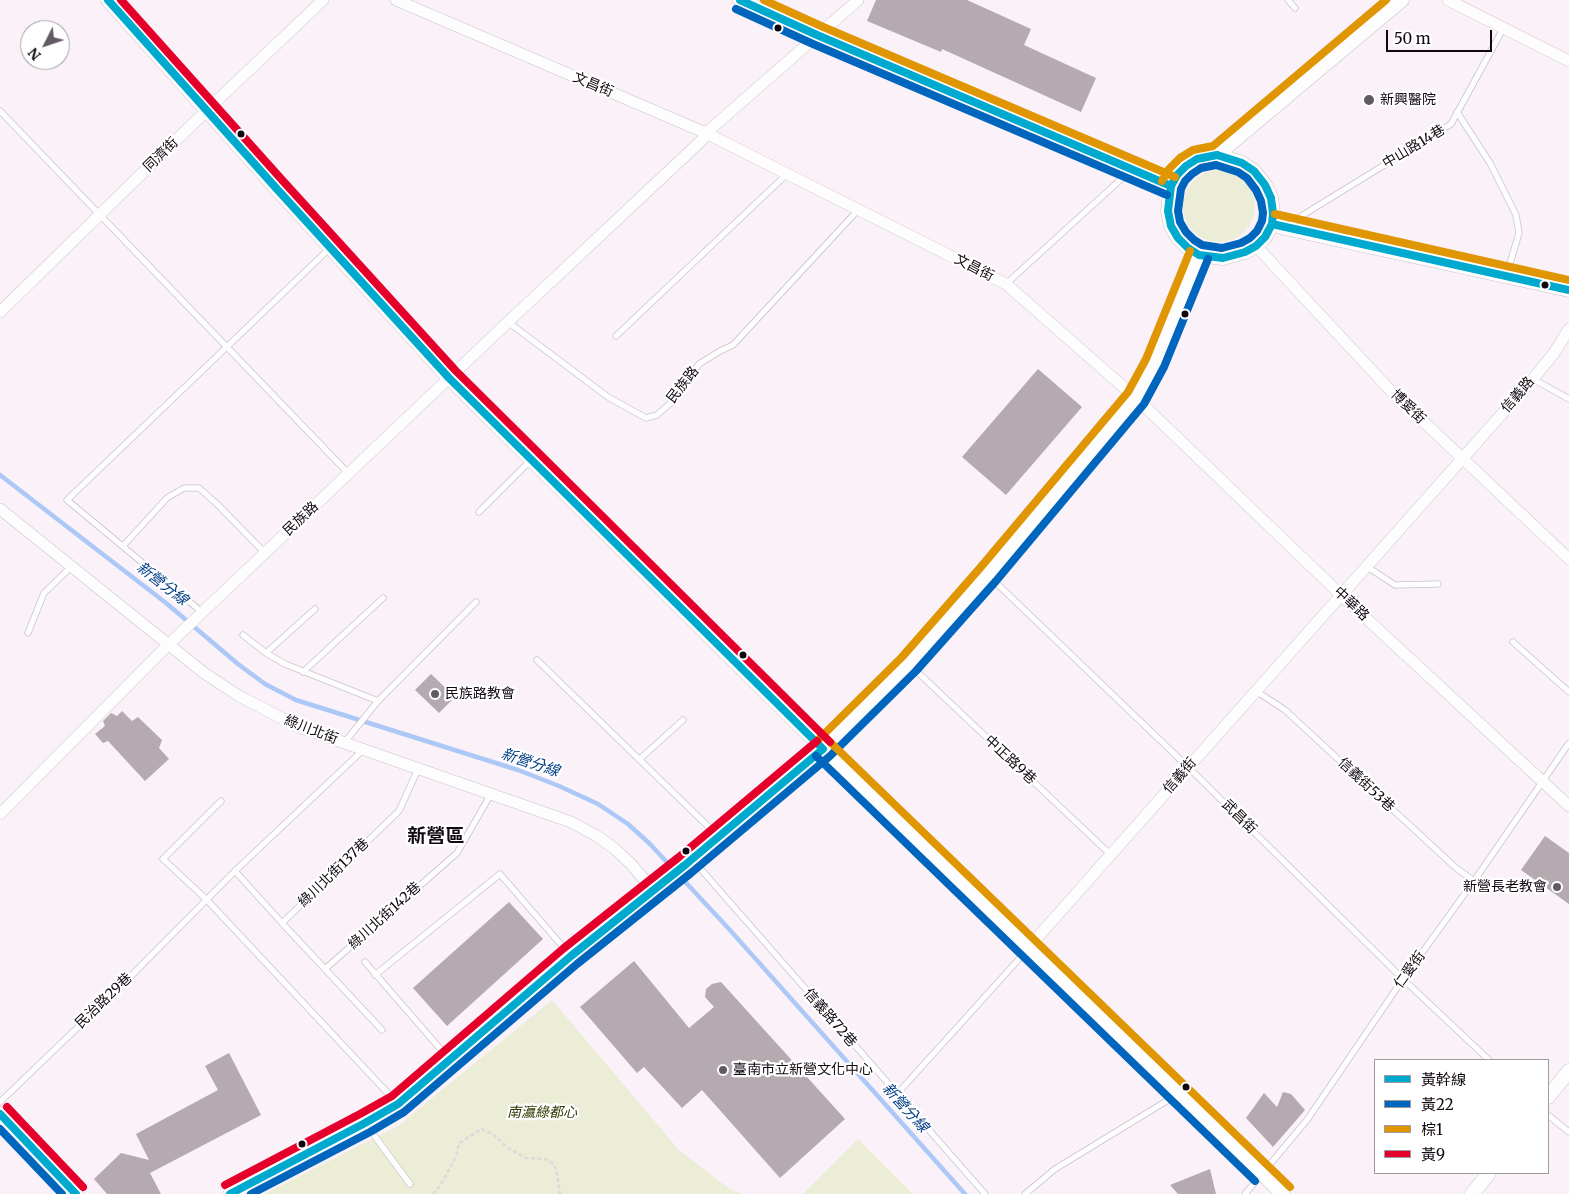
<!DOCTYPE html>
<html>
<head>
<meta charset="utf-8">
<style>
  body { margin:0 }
  #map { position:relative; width:1569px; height:1194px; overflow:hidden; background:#faf1f9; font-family:Merriweather,"Noto Sans TC",serif }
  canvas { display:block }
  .legend { position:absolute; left:1374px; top:1059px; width:175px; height:115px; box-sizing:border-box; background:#fff; border:1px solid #9f9c9f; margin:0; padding:6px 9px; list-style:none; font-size:15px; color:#100810 }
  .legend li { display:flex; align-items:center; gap:10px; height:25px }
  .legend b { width:25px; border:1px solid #9f9c9f }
  .north { position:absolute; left:20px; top:20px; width:50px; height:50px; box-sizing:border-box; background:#fff; border:1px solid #9f9c9f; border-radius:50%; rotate:229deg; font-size:14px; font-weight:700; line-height:20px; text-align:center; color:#100810 }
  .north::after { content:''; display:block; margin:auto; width:18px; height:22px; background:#625a62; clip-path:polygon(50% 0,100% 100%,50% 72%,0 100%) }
  .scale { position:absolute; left:1386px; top:30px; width:106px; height:22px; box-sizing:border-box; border:2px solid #100810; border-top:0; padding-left:6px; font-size:15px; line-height:18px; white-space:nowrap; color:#100810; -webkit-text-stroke:4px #fff; paint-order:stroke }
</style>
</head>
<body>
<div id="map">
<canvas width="1569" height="1194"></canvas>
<ul class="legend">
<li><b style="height:6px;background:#00a9ce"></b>黃幹線</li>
<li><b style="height:6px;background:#0065bd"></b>黃22</li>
<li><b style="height:6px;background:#e09602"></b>棕1</li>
<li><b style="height:6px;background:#e4002b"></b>黃9</li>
</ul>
<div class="north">N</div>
<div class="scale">50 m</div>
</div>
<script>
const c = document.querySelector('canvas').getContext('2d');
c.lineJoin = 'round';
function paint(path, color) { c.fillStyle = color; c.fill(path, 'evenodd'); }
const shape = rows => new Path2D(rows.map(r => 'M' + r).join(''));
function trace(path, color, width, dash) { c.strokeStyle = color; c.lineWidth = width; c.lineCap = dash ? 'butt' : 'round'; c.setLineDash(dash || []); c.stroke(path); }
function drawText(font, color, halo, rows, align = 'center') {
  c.font = font + ' Merriweather,"Noto Sans TC",serif'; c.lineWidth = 4.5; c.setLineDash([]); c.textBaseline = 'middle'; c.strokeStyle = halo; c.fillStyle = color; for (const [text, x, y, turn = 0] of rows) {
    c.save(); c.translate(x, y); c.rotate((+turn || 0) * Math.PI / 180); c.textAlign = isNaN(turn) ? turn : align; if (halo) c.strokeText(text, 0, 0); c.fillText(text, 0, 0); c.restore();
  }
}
paint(shape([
  '1183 206a36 36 0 1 1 72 0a36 36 0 1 1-72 0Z',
  [552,1000,679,1150,731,1190,743,1194,264,1194,398,1126],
  [858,1139,913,1194,802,1194,804,1193]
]), '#ebedd6');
trace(shape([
  [0,475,166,603,238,664,265,684,296,700,518,770,559,786,598,804,628,824,650,844,729,929,965,1194]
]), '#acc8f6', 4.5);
paint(shape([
  [876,0,967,0,1031,29,1024,45,1096,78,1081,112,942,49,941,52,867,21],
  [1038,369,1082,407,1006,495,962,457],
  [431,674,455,697,439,713,415,690],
  [122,711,132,721,138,717,162,740,159,748,169,759,145,781,108,741,103,743,95,734,105,726,103,721,111,713,117,716],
  [1545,836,1569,853,1569,904,1521,870],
  [509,902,543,939,447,1026,413,988],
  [634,961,689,1028,714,1007,705,997,706,989,712,984,721,982,845,1119,780,1178,702,1090,682,1108,644,1067,637,1073,580,1007],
  [229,1053,261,1115,150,1173,161,1194,107,1194,94,1179,121,1153,149,1160,136,1134,218,1090,205,1066],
  [1283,1092,1291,1094,1305,1110,1273,1147,1246,1118,1264,1093,1277,1107],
  [1210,1169,1216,1194,1178,1194,1170,1185]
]), '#b4aab0');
const service = shape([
  [1288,0,1295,8],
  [0,111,349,474],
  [1457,112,1490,163,1516,215,1519,233,1506,277],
  [1287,227,1303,215,1451,124,1503,29],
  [1006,284,1130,171],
  [508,322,608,397,646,418,657,415,674,400,699,364,720,351,733,345,858,210],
  [616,336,787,174],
  [1533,379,1569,399],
  [479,512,531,460],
  [123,546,167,498,184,488,199,488,217,504,265,553],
  [1366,566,1395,585,1438,584],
  [988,575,1188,767,1403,979,1489,1060],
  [203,613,67,500,330,248],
  [28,633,44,593,72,566],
  [243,635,266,653,285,664,378,701],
  [1513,642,1569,692],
  [266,653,315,609],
  [537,660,718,836],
  [909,664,1111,855],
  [303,672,383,598],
  [1256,691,1285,710,1455,867,1474,881],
  [344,743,378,701,476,602],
  [640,759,683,720],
  [221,801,163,859,206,899,398,1104],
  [692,859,985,1194],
  [235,871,282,923],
  [365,962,450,1060],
  [325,969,282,923,399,811,418,769],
  [375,975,500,874,570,955],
  [382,1030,325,969,457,853,491,794],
  [897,1094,1028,949],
  [0,1102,126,981,235,871,363,750],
  [1548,1115,1569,1132],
  [365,1123,410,1184],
  [1025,1194,1055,1169,1178,1094],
  [1245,1194,1307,1120,1403,979,1474,881,1569,743]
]);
const minor = shape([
  [396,0,706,133,1006,284,1136,398,1341,595,1569,806],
  [1448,0,1569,61],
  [1256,246,1390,390,1569,559],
  [0,312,206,111,323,0],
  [0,509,204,673,239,696,299,727,571,822,597,836,615,849,631,864,653,890],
  [0,814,169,644,508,322,702,140,706,133,858,0],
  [1028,948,1533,379,1554,353,1569,329]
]);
const tertiary = shape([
  [108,0,276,188,449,378,823,749,1283,1194],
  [740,0,817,35,1171,186],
  [1217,155,1242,163,1254,171,1265,185,1271,198,1273,213,1272,224,1265,237,1256,246,1245,252,1223,258,1199,255,1188,248,1178,238,1171,226,1168,211,1171,186,1177,175,1186,166,1197,159,1217,155],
  [1217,155,1402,0],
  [1272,224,1285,228,1569,290],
  [1548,1097,1569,1071],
  [0,1114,76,1194],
  [230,1194,365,1123,398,1104,571,956,685,865,823,749,909,664,988,575,1136,398,1155,363,1199,255],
  [1472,1194,1489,1173]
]);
trace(service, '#cbc2ca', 7);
trace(minor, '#cbc2ca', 12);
trace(tertiary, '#cbc2ca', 15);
trace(shape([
  [433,1194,440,1186,456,1157,459,1143,482,1129,494,1135,508,1148,526,1158,545,1159,554,1164,557,1174,560,1194]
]), '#dcd9dc', 2.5, [4, 2.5]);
trace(service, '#fefdfe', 5.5);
trace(minor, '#fefdfe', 11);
trace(tertiary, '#fefdfe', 14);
trace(shape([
  [108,0,276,188,449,378,823,749],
  [740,0,817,35,1171,186],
  [1217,155,1242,163,1254,171,1265,185,1271,198,1273,213,1272,224,1265,237,1256,246,1245,252,1223,258,1199,255,1188,248,1178,238,1171,226,1168,211,1171,186,1177,175,1186,166,1197,159,1217,155],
  [1272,224,1569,290],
  [0,1114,76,1194],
  [230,1194,365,1123,398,1104,571,956,685,865,823,749]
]), '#00a9ce', 8);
trace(shape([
  [736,9,813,44,1167,195],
  [1216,165,1238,172,1247,178,1256,190,1261,201,1263,213,1262,221,1257,231,1250,238,1241,243,1222,248,1202,245,1194,240,1186,232,1180,222,1178,211,1181,189,1185,181,1192,174,1201,168,1216,165],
  [816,756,1255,1181],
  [0,1129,62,1194],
  [251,1194,370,1132,404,1112,577,964,691,873,830,756,916,671,996,581,1144,404,1164,367,1208,259]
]), '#0065bd', 8);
trace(shape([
  [764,0,821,26,1175,177],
  [1162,181,1169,169,1180,158,1193,150,1213,146,1386,0],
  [1275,214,1569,280],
  [816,742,902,657,980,568,1128,392,1146,359,1190,251],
  [830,742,1290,1187]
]), '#e09602', 8);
trace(shape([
  [121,0,283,181,456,371,830,742],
  [7,1107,83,1187],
  [225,1185,360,1114,392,1096,564,948,679,857,817,741]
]), '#e4002b', 8);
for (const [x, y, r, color] of [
  [778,28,4.5,"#100810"],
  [1369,100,6,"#625a62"],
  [241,134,4.5,"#100810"],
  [1545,285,4.5,"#100810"],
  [1185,314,4.5,"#100810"],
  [743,655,4.5,"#100810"],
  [435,694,5,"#625a62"],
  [686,851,4.5,"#100810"],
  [1557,887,5,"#625a62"],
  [723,1070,5,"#625a62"],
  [1186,1087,4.5,"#100810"],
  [302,1144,4.5,"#100810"]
]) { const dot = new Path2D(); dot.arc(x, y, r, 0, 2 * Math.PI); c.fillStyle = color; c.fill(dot); trace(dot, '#fff', 2); }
drawText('14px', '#100810', '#fff', [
  ["文昌街",593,85,23],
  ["中山路14巷",1414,147,-31],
  ["同濟街",161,155,-44],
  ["文昌街",974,268,27],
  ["民族路",683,385,-52],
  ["信義路",1518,395,-49],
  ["博愛街",1408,407,44],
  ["民族路",301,519,-43],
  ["中華路",1351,604,43],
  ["綠川北街",311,730,21],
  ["中正路9巷",1010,760,43],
  ["信義街",1180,776,-49],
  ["信義街53巷",1366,785,43],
  ["武昌街",1239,817,44],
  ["綠川北街137巷",334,873,-44],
  ["綠川北街142巷",385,916,-42],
  ["仁愛街",1410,970,-54],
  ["民治路29巷",104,1001,-44],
  ["信義路72巷",830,1018,49]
]);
drawText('14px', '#100810', '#fff', [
  ["新興醫院",1380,100],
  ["民族路教會",445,694],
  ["新營長老教會",1547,887,"right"],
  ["臺南市立新營文化中心",733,1070]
], 'left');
drawText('italic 14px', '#323a00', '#fff', [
  ["南瀛綠都心",542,1113]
]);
drawText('italic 15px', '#023e85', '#fff', [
  ["新營分線",162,584,38],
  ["新營分線",530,763,18],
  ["新營分線",905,1108,48]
]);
drawText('bold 19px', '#100810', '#fff', [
  ["新營區",436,837]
]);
</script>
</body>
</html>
